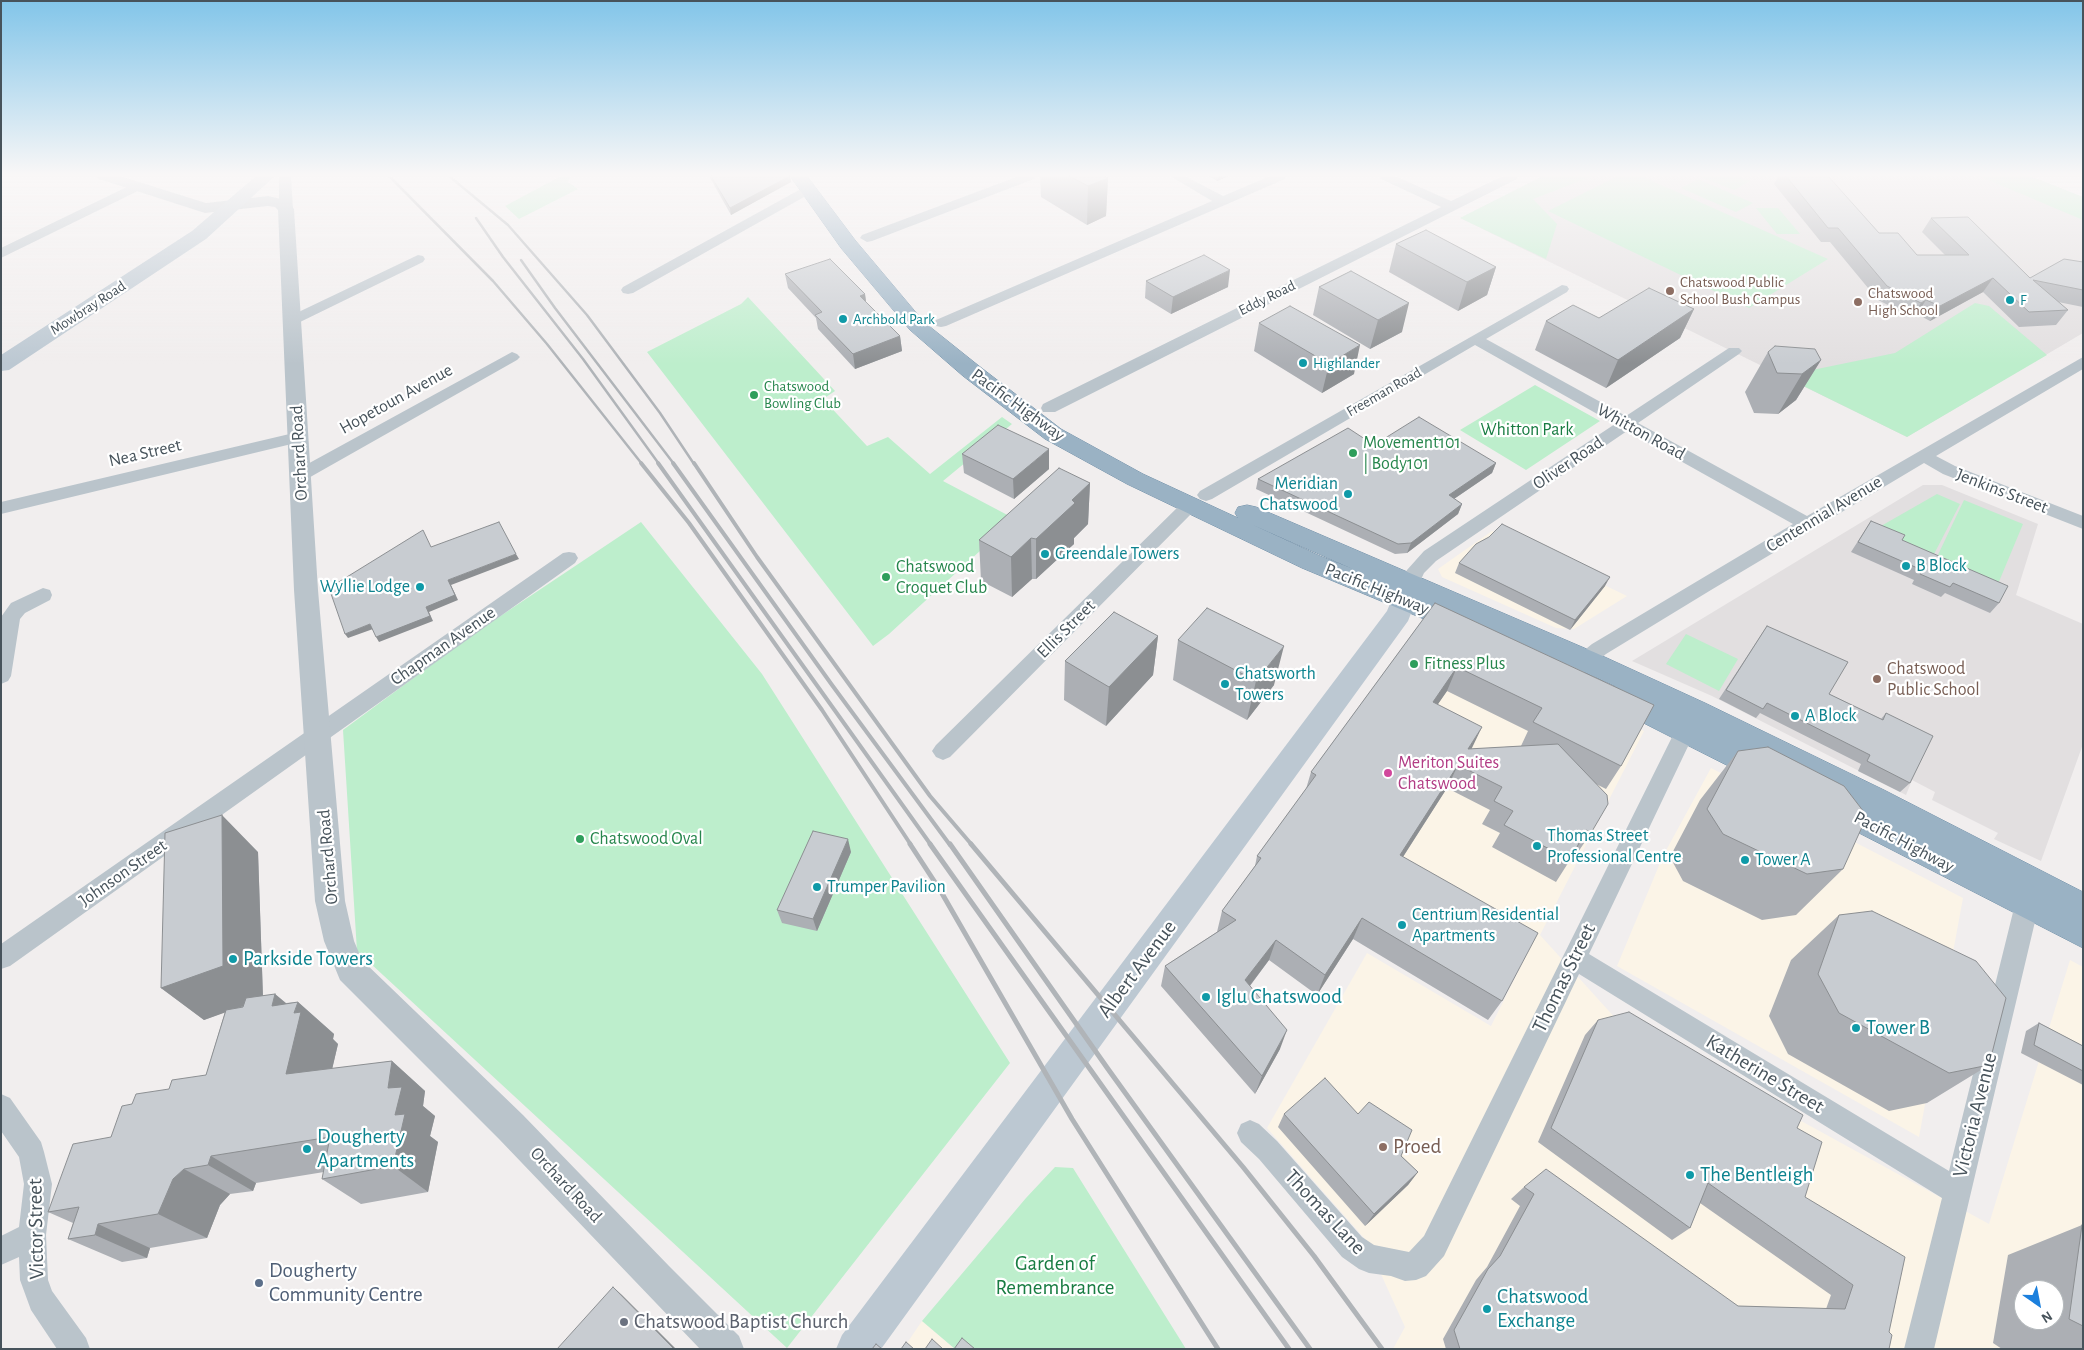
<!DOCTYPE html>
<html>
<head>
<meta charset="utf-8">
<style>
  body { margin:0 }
  #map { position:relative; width:2084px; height:1350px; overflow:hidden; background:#f1eeee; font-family:"Alegreya Sans",sans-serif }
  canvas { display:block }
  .frame { position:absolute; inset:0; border:2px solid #47535b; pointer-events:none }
  .north { position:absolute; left:2014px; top:1280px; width:50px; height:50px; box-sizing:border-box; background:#fff; border:1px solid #b5babd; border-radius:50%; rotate:147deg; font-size:14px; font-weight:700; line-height:20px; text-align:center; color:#47535b }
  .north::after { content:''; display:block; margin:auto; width:18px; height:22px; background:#1c80dd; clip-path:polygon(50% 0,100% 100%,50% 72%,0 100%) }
</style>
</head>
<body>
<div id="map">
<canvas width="2084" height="1350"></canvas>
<div class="frame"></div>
<div class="north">N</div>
</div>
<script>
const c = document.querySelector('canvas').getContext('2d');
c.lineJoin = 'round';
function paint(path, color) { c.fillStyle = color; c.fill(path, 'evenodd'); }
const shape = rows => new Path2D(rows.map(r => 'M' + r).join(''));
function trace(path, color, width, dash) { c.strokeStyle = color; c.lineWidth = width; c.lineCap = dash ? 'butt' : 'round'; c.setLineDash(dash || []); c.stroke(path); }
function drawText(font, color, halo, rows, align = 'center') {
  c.font = font + ' "Alegreya Sans",sans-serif'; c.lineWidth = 4.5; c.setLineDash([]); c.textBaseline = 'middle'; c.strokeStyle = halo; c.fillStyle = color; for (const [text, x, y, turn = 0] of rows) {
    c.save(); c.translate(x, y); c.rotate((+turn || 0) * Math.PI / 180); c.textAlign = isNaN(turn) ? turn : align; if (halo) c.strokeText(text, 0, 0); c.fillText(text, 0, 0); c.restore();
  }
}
paint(shape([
  [1492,531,1627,596,1574,629,1556,628,1442,577,1438,569],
  [1426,627,1644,731,1540,935,1617,1020,1989,1224,2070,960,2083,967,2083,1349,1393,1349,1405,1327,1365,1239,1267,1128,1367,953,1491,1026,1531,946,1396,867,1373,700],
  [2024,1290,2054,1290,2054,1320,2024,1320],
  [1711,768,1963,898,1919,1137,1617,966,1663,856],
  [922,1321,955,1349,903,1349]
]), '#fbf4e7');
paint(shape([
  [1543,176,2030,176,2083,197,2083,333,1907,437,1460,218],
  [1923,485,1942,485,2038,524,2016,595,2083,624,2083,744,2041,861,1994,839,1998,833,1932,800,1935,792,1912,780,1906,795,1712,696,1632,661]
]), '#e2dfe0');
paint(shape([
  [561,176,571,176,568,182,578,189,519,219,505,206],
  [1543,176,1593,176,1533,199,1557,224,1546,259,1460,218],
  [1618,176,1641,176,1828,259,1749,308,1548,211],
  [1699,176,1736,176,1750,181,1734,190],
  [1979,176,2030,176,2083,197,2083,220],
  [1698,179,1753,203,1736,212,1681,188],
  [1756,208,1778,208,1800,234,1777,234],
  [748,297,835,391,823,399,867,446,888,437,930,474,1002,417,1012,424,943,481,1015,519,889,634,873,646,647,352,741,304],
  [1975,303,1989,306,2047,355,1907,437,1783,376,1895,353],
  [1535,385,1600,421,1526,470,1460,430],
  [1937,494,1960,504,1933,556,1874,530],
  [1964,500,2023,524,1998,584,1936,559],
  [641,522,762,674,1010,1063,787,1348,357,951,343,730,469,637],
  [1686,634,1738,659,1719,691,1666,664],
  [1055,1167,1073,1168,1186,1349,955,1349,922,1321,1026,1198]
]), '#bdeecc');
const trunk = shape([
  [790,176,807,176,855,240,924,322,979,366,1061,429,1143,474,1238,518,1235,513,1238,507,1247,505,1256,507,1596,653,1705,703,1884,790,2083,892,2083,948,1822,814,1818,805,1822,796,1832,793,1780,766,1783,772,1778,781,1768,784,1758,781,1606,704,1602,696,1606,688,1615,686,1476,623,1473,632,1464,635,1455,632,1302,568,1127,484,1045,439,963,376,910,330,841,248,790,176],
  [1253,525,1353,569,1320,556,1253,525]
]);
trace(trunk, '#7290a8', 1);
paint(shape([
  [279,176,291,176,293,209,291,212,281,212,279,209,279,176],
  [1019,176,1035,176,1034,179,872,241,867,242,860,238,862,235,1019,176],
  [1170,176,1185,176,1223,196,1270,176,1286,176,1285,179,946,326,941,327,936,326,934,323,936,320,1212,201,1170,176],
  [1380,176,1395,176,1451,201,1503,176,1518,176,1517,179,1055,412,1043,412,1041,408,1043,404,1441,207,1381,179,1380,176],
  [137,182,142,183,143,186,142,189,1,258,1,248,137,182],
  [808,185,813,186,814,189,813,192,633,293,628,294,623,293,621,290,623,287,808,185],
  [418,255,423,256,425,259,423,262,296,324,291,325,286,324,284,321,286,318,418,255],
  [1562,285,1567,286,1569,289,1567,292,1486,339,1626,416,1729,348,1739,348,1742,351,1739,354,1638,423,1807,516,2083,357,2083,369,1936,456,1955,466,2083,516,2083,529,1943,474,1924,463,1711,590,1606,654,1580,675,1573,678,1566,675,1563,670,1566,665,1592,644,1793,524,1627,431,1436,561,1424,573,1417,588,1410,590,1403,588,1401,583,1407,570,1424,551,1615,424,1475,345,1212,499,1206,501,1200,499,1197,495,1200,491,1562,285],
  [512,352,517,354,520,357,517,360,305,480,299,482,293,480,290,476,293,472,512,352],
  [298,432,304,433,306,437,304,441,1,514,1,502,298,432],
  [1189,500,1195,502,1198,506,1195,510,950,757,943,760,936,757,932,751,936,745,1183,502,1189,500],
  [569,552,575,553,578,558,575,563,10,966,1,969,1,944,563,553,569,552],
  [43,588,50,590,52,595,50,600,25,613,20,619,11,676,8,681,1,684,1,617,11,603,43,588],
  [1692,709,1699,711,1702,717,1589,954,1949,1171,2018,892,2022,885,2030,882,2038,885,2042,892,1934,1349,1904,1349,1942,1198,1579,974,1444,1256,1426,1276,1416,1280,1405,1281,1391,1276,1369,1273,1359,1269,1342,1257,1259,1159,1241,1142,1237,1133,1241,1124,1250,1120,1259,1124,1277,1141,1362,1237,1374,1245,1409,1252,1424,1236,1682,717,1685,711,1692,709],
  [1,1094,10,1098,41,1142,44,1152,52,1184,46,1235,48,1280,52,1291,86,1338,90,1349,57,1349,31,1310,20,1280,19,1257,1,1265,1,1236,19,1227,24,1184,19,1157,1,1131,1,1094]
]), '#bac4cb');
paint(shape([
  [97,176,120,176,206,203,268,196,286,200,294,209,318,590,345,901,354,941,362,960,523,1115,669,1266,739,1336,744,1349,700,1349,499,1139,340,980,324,941,315,901,294,590,278,210,275,207,268,206,205,213,99,179,97,176]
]), '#bac4cb');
paint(shape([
  [256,176,275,176,206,239,9,370,1,371,1,355,192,231,256,176],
  [1410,574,1419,577,1423,583,1408,621,881,1349,836,1349,842,1335,1387,611,1401,577,1410,574]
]), '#bcc8d2');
paint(trunk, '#9ab2c4');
trace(shape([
  [389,176,493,281,547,344,642,464],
  [449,176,508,225,587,315,660,413,694,464],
  [476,218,503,257,583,359,659,464],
  [521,260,555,308,674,464]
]), '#b0b4b8', 2.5);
trace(shape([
  [641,463,689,523,822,710,911,845],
  [658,463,931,845],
  [673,463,832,685,950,845],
  [694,463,757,557,930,796,972,845]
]), '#b0b4b8', 4);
trace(shape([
  [910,844,940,890,1072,1119,1218,1349],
  [930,844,1289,1349],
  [950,844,1108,1069,1310,1349],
  [971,844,1243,1167,1314,1256,1382,1349]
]), '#b0b4b8', 5);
paint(shape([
  [709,176,789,176,791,182,731,215],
  [1040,176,1104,176,1108,178,1106,216,1087,225,1041,197],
  [1208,176,1229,176,1217,181],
  [1779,176,1828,176,1879,233,1917,255,1945,255,1922,232,1931,218,2030,278,2083,262,2083,307,2058,302,2068,310,2056,325,2019,327,1983,292,1930,321,1917,314,1912,317,1878,300,1830,242,1821,242,1774,184],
  [1396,244,1496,267,1487,295,1458,311,1389,272],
  [785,274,865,294,866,303,900,336,902,351,855,369,818,329,816,318,788,288],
  [1146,281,1228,287,1171,314,1145,298],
  [1319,287,1402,332,1370,349,1313,315],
  [1694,309,1680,338,1606,388,1535,350,1546,321,1599,318],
  [1259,323,1354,374,1322,393,1254,351],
  [1768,352,1821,360,1796,400,1778,414,1754,413,1745,392],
  [1374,445,1496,463,1492,473,1454,499,1462,504,1458,514,1407,553,1395,554,1256,489,1258,479],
  [962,454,1049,469,1014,499,964,473],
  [1090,483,1088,524,1074,538,1074,544,1036,579,1032,579,1012,597,981,581,979,540],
  [1871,521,1902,540,1999,603,1990,613,1945,593,1941,597,1912,584,1914,580,1851,552],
  [1459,563,1605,586,1570,630,1455,573],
  [1435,603,1621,766,1606,789,1596,784,1591,833,1576,855,1574,854,1570,860,1556,882,1492,847,1500,833,1482,824,1490,810,1447,788,1403,857,1502,1001,1488,1020,1353,939,1317,995,1269,960,1250,986,1280,1049,1255,1094,1161,986,1165,966,1217,932,1222,911,1255,866,1257,856,1306,789,1311,772],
  [1447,691,1528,731,1521,746,1472,749,1437,705],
  [1767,626,1829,694,1881,719,1886,713,1910,783,1900,792,1858,771,1861,764,1760,713,1756,718,1719,699],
  [1158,636,1153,675,1106,726,1064,700,1065,661],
  [1178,640,1274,685,1247,720,1173,680],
  [1738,751,1843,869,1796,915,1762,920,1683,881,1670,857,1700,800],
  [258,852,263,996,275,994,286,1003,298,1002,334,1034,333,1039,338,1044,332,1069,392,1061,425,1091,423,1106,435,1116,430,1136,438,1142,428,1192,361,1204,322,1179,324,1172,256,1183,253,1191,230,1194,220,1205,207,1238,150,1248,147,1258,122,1262,68,1239,73,1223,48,1212,111,1137,132,1104,206,1075,225,1012,204,1020,161,988],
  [851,852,817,931,782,923,777,910],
  [1839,915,1989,1065,1927,1103,1889,1111,1788,1054,1769,1016,1791,960],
  [1598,1020,1797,1128,1805,1197,1889,1332,1889,1349,1446,1349,1443,1339,1476,1280,1487,1267,1520,1206,1511,1199,1524,1187,1738,1306,1826,1309,1831,1295,1700,1203,1690,1228,1672,1240,1538,1142,1585,1035],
  [2039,1023,2083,1046,2083,1085,2021,1053,2026,1031],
  [1284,1114,1358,1114,1418,1172,1408,1185,1365,1226,1278,1127],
  [2082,1225,2083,1349,2002,1349,1993,1343,2008,1255],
  [2024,1290,2054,1290,2054,1320,2024,1320]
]), '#acafb4');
paint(shape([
  [790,176,791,182,731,215,730,208],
  [1218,176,1229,176,1217,181],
  [1108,178,1106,216,1087,225,1088,186],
  [1496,267,1487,295,1458,311,1467,282],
  [1230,270,1228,287,1171,314,1173,297],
  [1993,278,1983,292,1930,321,1940,306],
  [865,294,867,309,860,296],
  [1926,300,1917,314,1912,317,1921,303],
  [1409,303,1402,332,1370,349,1378,320],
  [1694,309,1680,338,1606,388,1618,360],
  [900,336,902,351,855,369,853,354],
  [1360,345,1354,374,1322,393,1329,364],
  [1821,360,1796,400,1778,414,1802,374],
  [1049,449,1049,469,1014,499,1013,479],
  [1496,463,1492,473,1445,505,1449,495],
  [1090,483,1088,524,1074,538,1074,544,1036,579,1036,539,1072,500],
  [1462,504,1458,514,1407,553,1411,543],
  [1031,538,1032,579,1012,597,1011,557],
  [516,554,519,559,451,585,458,600,429,612,433,621,379,642,376,637,426,607,448,580],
  [1610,577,1605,586,1570,630,1575,620],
  [370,624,373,629,348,638,345,634],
  [1158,636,1153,675,1106,726,1109,687],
  [1284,646,1274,685,1247,720,1256,681],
  [1457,667,1447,691,1423,726,1433,702],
  [1482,727,1471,750,1468,749],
  [1458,765,1447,788,1390,877,1400,855],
  [222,815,258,852,263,999,204,1020,161,988],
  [848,839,851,852,817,931,813,919],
  [1362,918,1353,939,1317,995,1325,975],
  [1276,940,1269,960,1239,1000,1245,980],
  [275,994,295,1011,298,1002,334,1034,333,1039,338,1044,324,1104,286,1074,272,1006],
  [1287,1030,1280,1049,1255,1094,1262,1076],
  [392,1061,425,1091,423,1106,435,1116,430,1136,438,1142,428,1192,393,1166,395,1115,388,1088],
  [211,1156,256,1183,253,1191,208,1165],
  [184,1169,230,1194,220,1205,207,1238,158,1214,173,1179],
  [1418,1172,1408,1185,1365,1226,1374,1214],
  [98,1224,150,1248,147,1258,95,1235],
  [613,1287,622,1295,676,1349,674,1349]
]), '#8c8f92');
const building = shape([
  [711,176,790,176,730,208,711,176],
  [1069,176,1104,176,1108,178,1088,186,1069,176],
  [1786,176,1828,176,1879,233,1898,233,1917,255,1969,255,1931,218,1968,217,2030,278,2064,259,2083,262,2083,290,2033,280,2068,310,2029,312,1993,278,1940,306,1926,300,1921,303,1887,286,1838,228,1828,228,1786,176],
  [1426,230,1496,267,1467,282,1396,244,1426,230],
  [1204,255,1230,270,1173,297,1146,281,1204,255],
  [830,259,865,294,860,296,900,336,853,354,815,315,822,312,785,274,830,259],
  [1351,271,1409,303,1378,320,1319,287,1351,271],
  [1649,288,1694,309,1618,360,1546,321,1573,305,1599,318,1649,288],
  [1290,306,1360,345,1329,364,1259,323,1290,306],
  [1775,346,1815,349,1821,360,1802,374,1777,373,1768,352,1775,346],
  [1419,417,1496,463,1449,495,1462,504,1411,543,1398,544,1258,479,1348,428,1374,445,1419,417],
  [998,425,1049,449,1013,479,962,454,998,425],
  [1059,468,1090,483,1072,500,1075,503,1036,539,1031,538,1011,557,979,540,1059,468],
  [1871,521,1905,535,1902,540,2008,586,1999,603,1953,583,1950,587,1920,574,1922,570,1858,542,1871,521],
  [499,522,516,554,448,580,455,595,426,607,430,616,376,637,370,624,345,634,329,588,423,530,431,547,499,522],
  [1502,524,1610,577,1575,620,1459,563,1476,544,1489,537,1502,524],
  [1435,603,1654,705,1621,766,1533,722,1542,708,1457,667,1433,702,1482,727,1468,749,1558,744,1607,795,1608,804,1591,833,1586,830,1570,860,1504,825,1513,811,1494,801,1502,787,1458,765,1400,855,1538,933,1502,1001,1362,918,1325,975,1276,940,1245,980,1287,1030,1262,1076,1165,966,1236,920,1222,911,1261,858,1257,856,1316,775,1311,772,1435,603],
  [1207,608,1284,646,1256,681,1178,640,1207,608],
  [1114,612,1158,636,1109,687,1065,661,1114,612],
  [1767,626,1848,662,1829,694,1883,720,1886,713,1933,736,1910,783,1867,761,1870,755,1767,703,1763,709,1726,690,1767,626],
  [1768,747,1844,786,1867,816,1843,869,1807,874,1723,834,1707,809,1738,751,1768,747],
  [222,815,223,966,161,988,165,833,222,815],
  [813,831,848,839,813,919,777,910,813,831],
  [1872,911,1976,961,2006,998,1989,1065,1949,1073,1839,1013,1818,974,1839,915,1872,911],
  [275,994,272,1006,298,1002,294,1013,301,1012,286,1074,392,1061,388,1088,402,1087,395,1115,405,1114,393,1166,322,1179,330,1137,211,1156,208,1165,184,1169,173,1179,158,1214,98,1224,95,1235,68,1239,79,1207,48,1212,73,1144,111,1137,122,1106,132,1104,136,1094,169,1089,172,1080,206,1075,226,1010,243,1007,246,998,275,994],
  [1629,1012,1803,1115,1797,1128,1822,1142,1805,1197,1905,1257,1889,1332,1892,1335,1889,1349,1460,1349,1454,1330,1488,1269,1500,1256,1534,1194,1524,1187,1546,1169,1738,1306,1845,1309,1853,1285,1708,1183,1690,1228,1551,1128,1598,1020,1629,1012],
  [2039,1023,2083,1046,2083,1071,2034,1045,2039,1023],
  [1325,1078,1358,1114,1369,1102,1412,1130,1401,1156,1418,1172,1374,1214,1284,1114,1325,1078],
  [2082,1225,2083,1225,2083,1326,2069,1319,2082,1225],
  [613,1287,674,1349,557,1349,613,1287],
  [962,1338,975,1349,954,1349,962,1338],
  [932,1339,943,1349,925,1349,932,1339],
  [906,1342,914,1349,901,1349,906,1342],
  [876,1344,882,1349,872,1349,876,1344]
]);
paint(building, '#c8ccd1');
trace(building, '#8c8f92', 1);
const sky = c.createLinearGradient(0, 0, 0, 364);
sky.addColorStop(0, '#82c5e9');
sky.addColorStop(0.48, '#f9f7f7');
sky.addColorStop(1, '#f9f7f700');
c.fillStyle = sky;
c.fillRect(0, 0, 2084, 364);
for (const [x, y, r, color] of [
  [1670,291,5,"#8d6e63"],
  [2010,300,5,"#0f9aa8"],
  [1858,302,5,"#8d6e63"],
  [843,319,5,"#0f9aa8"],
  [1303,363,5,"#0f9aa8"],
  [754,395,5,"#2e9e5b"],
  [1353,453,5,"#2e9e5b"],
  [1348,494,5,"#0f9aa8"],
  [1045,554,5,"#0f9aa8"],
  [1906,566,5,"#0f9aa8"],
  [886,577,5,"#2e9e5b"],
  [420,587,5,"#0f9aa8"],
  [1414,664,5,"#2e9e5b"],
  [1877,679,5,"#8d6e63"],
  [1225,684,5,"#0f9aa8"],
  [1795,716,5,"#0f9aa8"],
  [1388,773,5,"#d1479c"],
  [580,839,5,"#2e9e5b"],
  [1537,846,5,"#0f9aa8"],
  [1745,860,5,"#0f9aa8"],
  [817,887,5,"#0f9aa8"],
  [1402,925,5,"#0f9aa8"],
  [233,959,5,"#0f9aa8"],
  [1206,997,5,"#0f9aa8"],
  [1856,1028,5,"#0f9aa8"],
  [1383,1147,5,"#8d6e63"],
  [307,1149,5,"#0f9aa8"],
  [1690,1175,5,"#0f9aa8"],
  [259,1283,5,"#5c6f8a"],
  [1487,1309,5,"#0f9aa8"],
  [624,1322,5,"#6b7280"]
]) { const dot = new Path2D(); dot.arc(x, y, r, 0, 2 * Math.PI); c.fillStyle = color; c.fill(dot); trace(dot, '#fff', 2); }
drawText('15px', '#785e54', '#fff', [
  ["Chatswood Public",1680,282],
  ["School Bush Campus",1680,299],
  ["Chatswood",1868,293],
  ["High School",1868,310]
], 'left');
drawText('15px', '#47535b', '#fff', [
  ["Eddy Road",1267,298,-26],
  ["Mowbray Road",88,308,-33],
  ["Freeman Road",1384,392,-30]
]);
drawText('15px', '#0d838f', '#fff', [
  ["F",2020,300],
  ["Archbold Park",853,319],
  ["Highlander",1313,363]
], 'left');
drawText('15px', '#27864d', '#fff', [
  ["Chatswood",764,386],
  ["Bowling Club",764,403]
], 'left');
drawText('18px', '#47535b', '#fff', [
  ["Hopetoun Avenue",396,399,-29],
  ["Pacific Highway",1018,405,36],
  ["Whitton Road",1641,432,29],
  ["Nea Street",145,453,-13],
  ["Orchard Road",299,453,-93],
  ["Oliver Road",1568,463,-34],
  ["Jenkins Street",2002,491,21],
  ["Centennial Avenue",1824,514,-31],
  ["Pacific Highway",1377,589,22],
  ["Ellis Street",1066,629,-45],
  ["Chapman Avenue",443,646,-35],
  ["Pacific Highway",1904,842,28],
  ["Orchard Road",328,857,-95],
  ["Johnson Street",123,873,-35],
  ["Orchard Road",566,1185,47]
]);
drawText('18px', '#187c42', '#fff', [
  ["Whitton Park",1527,430]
]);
drawText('18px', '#27864d', '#fff', [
  ["Movement101",1363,443],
  ["| Body101",1363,464],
  ["Chatswood",896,567],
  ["Croquet Club",896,588],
  ["Fitness Plus",1424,664],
  ["Chatswood Oval",590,839]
], 'left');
drawText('18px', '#0d838f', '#fff', [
  ["Meridian",1338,484,"right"],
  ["Chatswood",1338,505,"right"],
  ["Greendale Towers",1055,554],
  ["B Block",1916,566],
  ["Wyllie Lodge",410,587,"right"],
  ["Chatsworth",1235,674],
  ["Towers",1235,695],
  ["A Block",1805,716],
  ["Thomas Street",1547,836],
  ["Professional Centre",1547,857],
  ["Tower A",1755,860],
  ["Trumper Pavilion",827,887],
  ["Centrium Residential",1412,915],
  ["Apartments",1412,936]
], 'left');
drawText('18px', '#785e54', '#fff', [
  ["Chatswood",1887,669],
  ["Public School",1887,690]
], 'left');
drawText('18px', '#b23c85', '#fff', [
  ["Meriton Suites",1398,763],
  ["Chatswood",1398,784]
], 'left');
drawText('21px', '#0d838f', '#fff', [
  ["Parkside Towers",243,959],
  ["Iglu Chatswood",1216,997],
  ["Tower B",1866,1028],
  ["Dougherty",317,1137],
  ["Apartments",317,1161],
  ["The Bentleigh",1700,1175],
  ["Chatswood",1497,1297],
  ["Exchange",1497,1321]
], 'left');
drawText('21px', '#47535b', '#fff', [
  ["Albert Avenue",1137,969,-53],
  ["Thomas Street",1564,978,-64],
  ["Katherine Street",1765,1074,31],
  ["Victoria Avenue",1975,1115,-76],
  ["Thomas Lane",1325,1212,47],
  ["Victor Street",36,1229,-91]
]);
drawText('21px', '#785e54', '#fff', [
  ["Proed",1393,1147]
], 'left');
drawText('21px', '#187c42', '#fff', [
  ["Garden of",1055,1264],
  ["Remembrance",1055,1288]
]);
drawText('21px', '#4e5e75', '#fff', [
  ["Dougherty",269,1271],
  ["Community Centre",269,1295]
], 'left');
drawText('21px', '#5b616d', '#fff', [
  ["Chatswood Baptist Church",634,1322]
], 'left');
</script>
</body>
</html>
